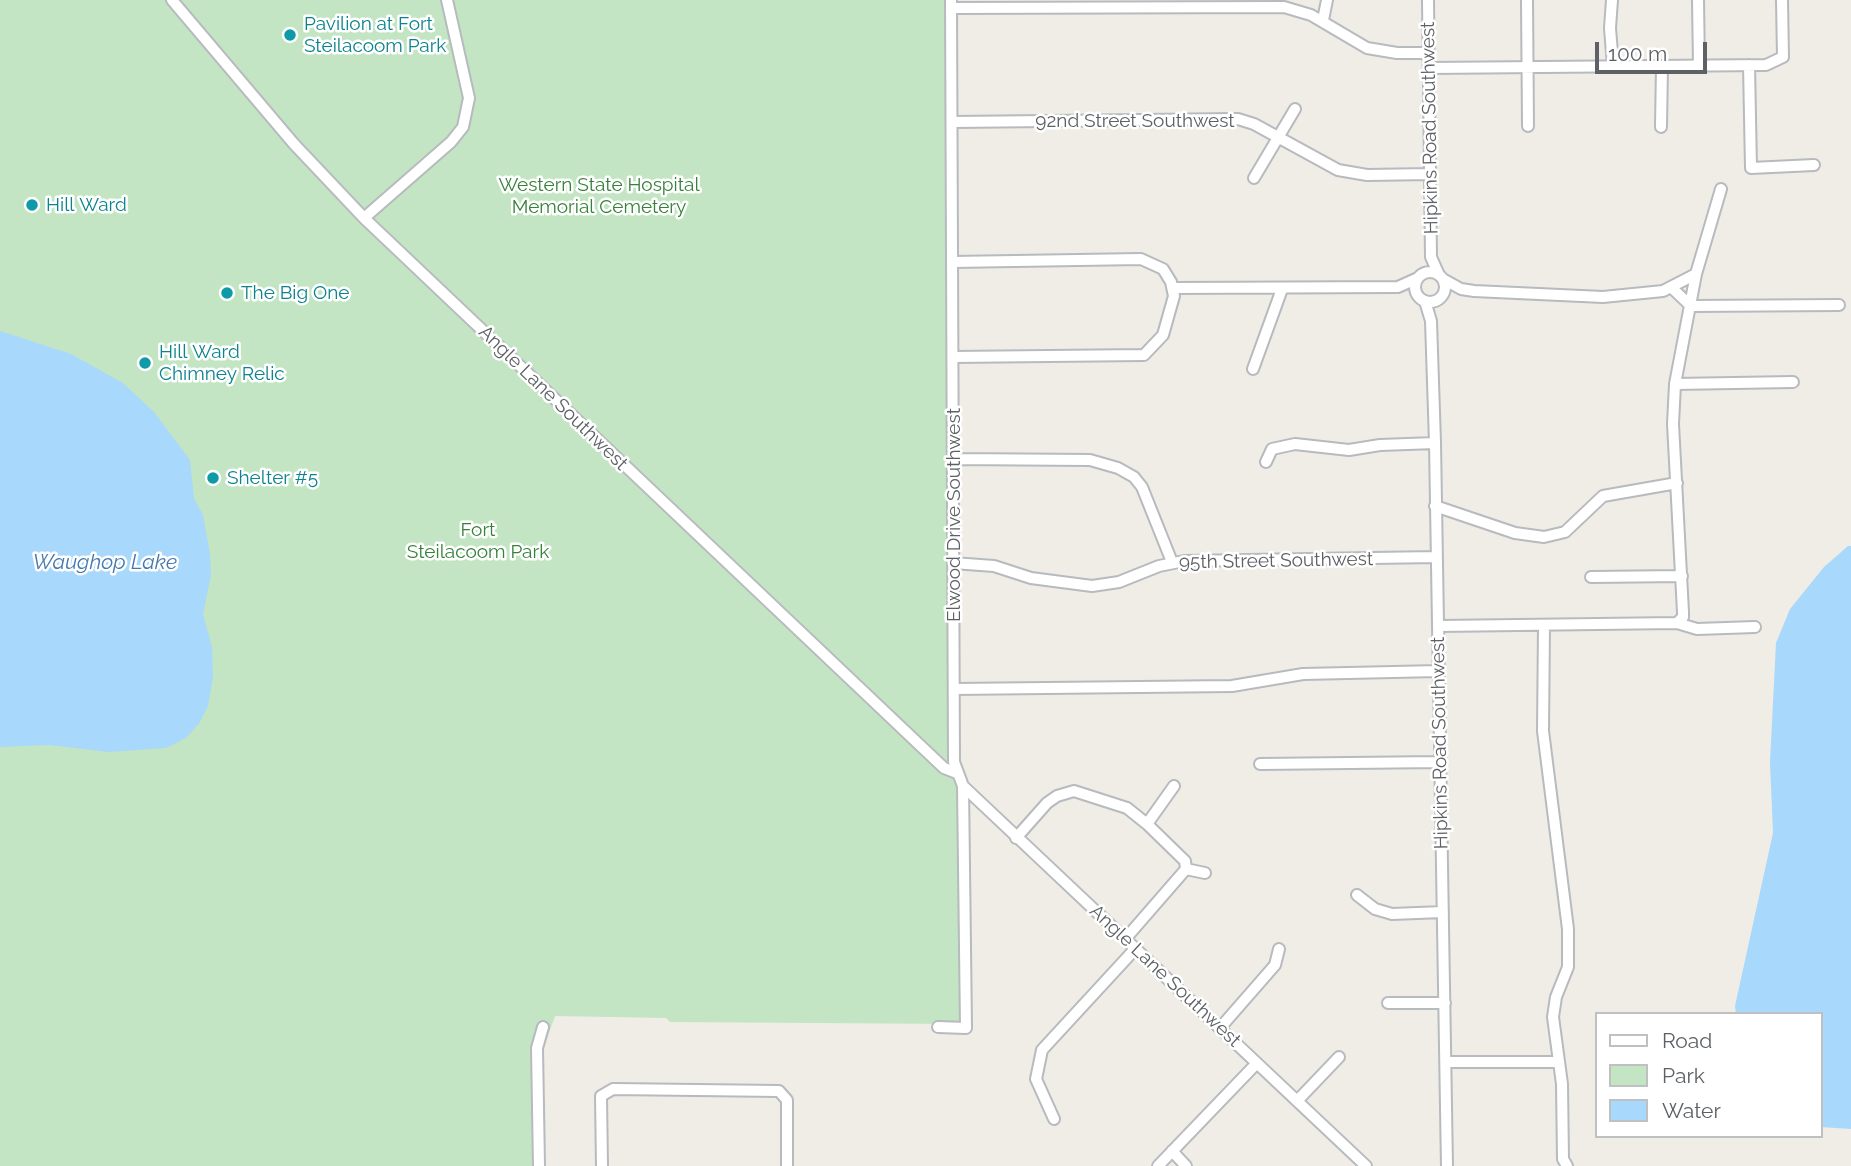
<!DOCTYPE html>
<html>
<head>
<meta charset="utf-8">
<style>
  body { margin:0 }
  #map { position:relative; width:1851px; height:1166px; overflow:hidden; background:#efede5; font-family:Raleway,sans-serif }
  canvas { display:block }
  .legend { position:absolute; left:1595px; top:1012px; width:228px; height:126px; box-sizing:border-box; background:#fff; border:2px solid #bec0c1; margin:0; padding:9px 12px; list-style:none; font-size:21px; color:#5d6165 }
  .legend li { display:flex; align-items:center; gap:14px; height:35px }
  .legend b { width:35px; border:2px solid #bec0c1 }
  .scale { position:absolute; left:1595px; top:42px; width:112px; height:32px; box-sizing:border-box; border:4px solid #5d6165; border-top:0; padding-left:9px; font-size:21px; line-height:24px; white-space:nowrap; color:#5d6165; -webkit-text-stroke:5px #fff; paint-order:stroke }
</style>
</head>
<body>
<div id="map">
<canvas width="1851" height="1166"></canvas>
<ul class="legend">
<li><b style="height:9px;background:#fff"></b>Road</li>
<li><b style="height:19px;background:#c3e5c3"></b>Park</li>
<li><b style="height:19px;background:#a8d8fb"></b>Water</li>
</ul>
<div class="scale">100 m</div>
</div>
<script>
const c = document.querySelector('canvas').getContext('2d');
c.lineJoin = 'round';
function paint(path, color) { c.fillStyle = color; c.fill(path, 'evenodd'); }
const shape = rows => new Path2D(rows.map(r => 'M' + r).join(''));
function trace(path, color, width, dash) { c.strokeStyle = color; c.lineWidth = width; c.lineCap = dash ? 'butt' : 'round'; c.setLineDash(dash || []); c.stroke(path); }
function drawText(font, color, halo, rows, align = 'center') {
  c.font = font + ' Raleway,sans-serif'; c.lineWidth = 5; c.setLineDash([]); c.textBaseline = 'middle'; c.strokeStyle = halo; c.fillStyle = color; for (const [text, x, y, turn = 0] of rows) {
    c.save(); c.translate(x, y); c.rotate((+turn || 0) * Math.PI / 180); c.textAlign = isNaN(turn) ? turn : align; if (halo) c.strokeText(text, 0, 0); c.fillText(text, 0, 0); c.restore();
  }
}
paint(shape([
  [0,0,948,0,963,1024,670,1022,666,1018,555,1016,538,1064,539,1166,0,1166]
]), '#c3e5c3');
paint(shape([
  [0,331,71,354,123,383,154,412,190,460,194,498,203,515,210,554,211,575,203,614,212,647,213,677,208,706,200,722,186,738,166,748,109,752,49,745,0,747],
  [1848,546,1851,546,1851,1129,1821,1127,1821,1014,1736,1014,1735,1006,1773,833,1770,762,1776,643,1790,609,1824,567]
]), '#a8d8fb');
const minor = shape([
  [172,0,294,144,364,218,944,768,957,773],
  [1428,0,1431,257,1439,275],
  [1527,0,1528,126],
  [1612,0,1610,28,1613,66],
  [1698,0,1699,65],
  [951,8,1284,7,1311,15,1367,48,1397,53,1429,53],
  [1323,20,1327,0],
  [1749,65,1751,168,1814,165],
  [1429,68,1766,65,1783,57,1782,0],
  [953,122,1238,119,1254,124,1338,170,1367,175,1431,174],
  [1661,127,1662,66],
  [1254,178,1295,109],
  [364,218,451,142,463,127,469,98,447,0],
  [952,262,1141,259,1163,269,1171,282,1174,296,1163,335,1144,355,953,357],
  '1415 287a15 15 0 1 1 30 0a15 15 0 1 1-30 0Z',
  [1443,279,1461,289,1474,291,1603,297,1663,291,1696,274],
  [1671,287,1691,306,1839,305],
  [1173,288,1398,287,1418,278],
  [1425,301,1431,321,1435,443,1447,1166],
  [1253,369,1282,289],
  [1675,384,1793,382],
  [954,459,1090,460,1118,468,1134,477,1142,487,1172,562],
  [1266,462,1272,449,1295,444,1349,450,1380,445,1435,443],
  [1435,506,1515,533,1544,537,1565,532,1603,496,1677,483],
  [953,563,994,566,1031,578,1092,586,1119,582,1159,566,1184,561,1436,557],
  [1591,577,1682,576],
  [1677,623,1683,617,1683,612,1673,424,1675,384,1696,274,1721,189],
  [1439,626,1677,623,1697,629,1755,627],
  [1544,626,1543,731,1568,929,1568,967,1556,997,1553,1017,1562,1084,1563,1159,1567,1166],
  [954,689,1232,686,1303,674,1439,671],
  [1260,764,1439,762],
  [963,786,1366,1166],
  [1147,824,1174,786],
  [1016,838,1047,803,1057,796,1074,791,1127,808,1147,824,1185,861,1186,869,1126,938],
  [1186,869,1205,873],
  [1357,895,1375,909,1392,914,1443,912],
  [1388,1003,1445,1003],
  [938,1027,966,1028,963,786,954,762,951,0],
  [1220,1028,1275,965,1279,949],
  [1446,1062,1559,1062],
  [1297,1101,1339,1057],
  [1054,1119,1036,1079,1042,1050,1136,948],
  [1172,1151,1186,1166],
  [539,1166,537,1048,543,1027],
  [602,1166,601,1096,613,1089,779,1091,787,1100,787,1166],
  [1158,1166,1257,1063]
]);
trace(minor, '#b7babe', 14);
trace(minor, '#fff', 10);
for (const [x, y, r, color] of [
  [290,35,7,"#0f9aa8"],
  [32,205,7,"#0f9aa8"],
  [227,293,7,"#0f9aa8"],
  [145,363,7,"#0f9aa8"],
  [213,478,7,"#0f9aa8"]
]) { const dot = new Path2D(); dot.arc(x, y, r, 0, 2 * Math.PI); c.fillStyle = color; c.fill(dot); trace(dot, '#fff', 2.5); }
drawText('19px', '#0d838f', '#fff', [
  ["Pavilion at Fort",304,24],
  ["Steilacoom Park",304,46],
  ["Hill Ward",46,205],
  ["The Big One",241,293],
  ["Hill Ward",159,352],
  ["Chimney Relic",159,374],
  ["Shelter #5",227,478]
], 'left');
drawText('19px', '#5d6165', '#fff', [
  ["92nd Street Southwest",1135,121],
  ["Hipkins Road Southwest",1430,128,-91],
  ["Angle Lane Southwest",553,398,44],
  ["Elwood Drive Southwest",954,515,-90],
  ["95th Street Southwest",1276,561,-1],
  ["Hipkins Road Southwest",1440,743,-91],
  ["Angle Lane Southwest",1165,976,43]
]);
drawText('19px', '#38813b', '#fff', [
  ["Western State Hospital",599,185],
  ["Memorial Cemetery",599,207],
  ["Fort",478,530],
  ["Steilacoom Park",478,552]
]);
drawText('italic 21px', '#4578ae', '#fff', [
  ["Waughop Lake",105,563]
]);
</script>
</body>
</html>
